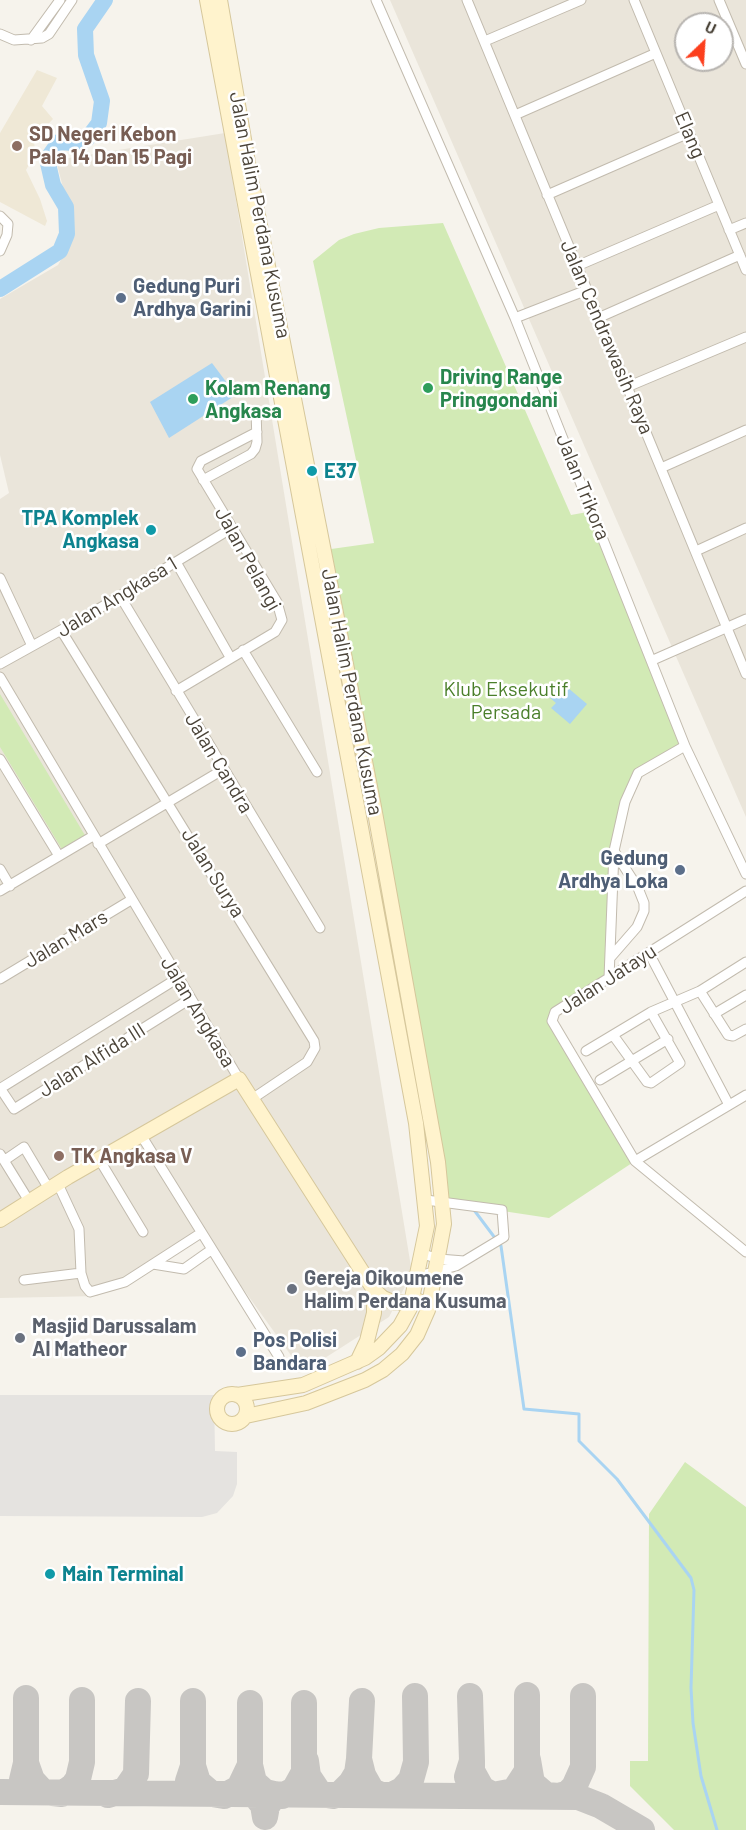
<!DOCTYPE html>
<html>
<head>
<meta charset="utf-8">
<style>
  body { margin:0 }
  #map { position:relative; width:746px; height:1830px; overflow:hidden; background:#f6f3ec; font-family:Barlow,sans-serif }
  canvas { display:block }
  .north { position:absolute; left:674px; top:12px; width:60px; height:60px; box-sizing:border-box; background:#fff; border:2px solid #b7b4b0; border-radius:50%; rotate:25deg; font-size:16px; font-weight:700; line-height:24px; text-align:center; color:#4b4439 }
  .north::after { content:''; display:block; margin:auto; width:21px; height:27px; background:#fc3f1d; clip-path:polygon(50% 0,100% 100%,50% 72%,0 100%) }
</style>
</head>
<body>
<div id="map">
<canvas width="746" height="1830"></canvas>
<div class="north">U</div>
</div>
<script>
const c = document.querySelector('canvas').getContext('2d');
c.lineJoin = 'round';
function paint(path, color) { c.fillStyle = color; c.fill(path, 'evenodd'); }
const shape = rows => new Path2D(rows.map(r => 'M' + r).join(''));
function trace(path, color, width, dash) { c.strokeStyle = color; c.lineWidth = width; c.lineCap = dash ? 'butt' : 'round'; c.setLineDash(dash || []); c.stroke(path); }
function drawText(font, color, halo, rows, align = 'center') {
  c.font = font + ' Barlow,sans-serif'; c.lineWidth = 5; c.setLineDash([]); c.textBaseline = 'middle'; c.strokeStyle = halo; c.fillStyle = color; for (const [text, x, y, turn = 0] of rows) {
    c.save(); c.translate(x, y); c.rotate((+turn || 0) * Math.PI / 180); c.textAlign = isNaN(turn) ? turn : align; if (halo) c.strokeText(text, 0, 0); c.fillText(text, 0, 0); c.restore();
  }
}
paint(shape([
  [390,0,746,0,746,817],
  [686,24,722,24,722,60,686,60],
  [225,133,412,1273,389,1317,303,1372,203,1233,97,1296,0,1298,0,499,9,493,0,455,0,299,58,265,75,235,56,160]
]), '#eae5da');
paint(shape([
  [37,70,57,78,42,106,53,119,34,139,35,154,26,170,40,199,47,221,45,226,0,202,0,133]
]), '#efe8d6');
paint(shape([
  [443,223,571,515,593,511,685,746,638,773,618,825,609,978,552,1019,635,1161,549,1218,443,1202,324,550,374,543,313,261,339,240,354,234,379,228],
  [0,694,86,837,63,851,0,747],
  [685,1462,746,1507,746,1830,674,1830,630,1786,630,1761,648,1761,649,1514]
]), '#d2eab5');
paint(shape([
  [0,1395,214,1395,215,1451,237,1452,237,1484,233,1496,217,1513,202,1517,0,1516]
]), '#e5e3e0');
paint(shape([
  [212,363,236,395,169,438,150,402],
  [561,682,587,704,570,724,551,708,556,703,549,697]
]), '#a9d4f2');
trace(shape([
  [474,1210,501,1246,524,1409,579,1414,579,1441,617,1479,691,1578,694,1590,691,1688,693,1723,701,1776,717,1830]
]), '#a9d4f2', 3);
trace(shape([
  [0,289,60,251,67,234,66,207,53,185,47,159,59,142,73,143,87,139,99,123,102,101,86,55,85,29,105,0]
]), '#a9d4f2', 16);
trace(shape([
  [359,1759,363,1775,372,1791,381,1795,392,1795,402,1790,411,1780,416,1762,415,1696],
  [528,1760,532,1783,546,1795,559,1796,568,1793,574,1787,583,1767,583,1696],
  [306,1761,308,1776,320,1794,333,1796,340,1794,351,1783,357,1773,359,1759,362,1701],
  [472,1761,472,1771,482,1789,493,1795,514,1791,527,1771,527,1695],
  [26,1763,32,1780,43,1792,62,1794,73,1786,78,1779,82,1762,82,1700],
  [250,1765,254,1782,265,1792,282,1796,294,1790,304,1772,304,1703],
  [193,1766,198,1782,212,1794,224,1796,239,1788,250,1765,250,1703],
  [467,1777,472,1761,470,1696],
  [22,1780,26,1763,26,1698],
  [188,1781,193,1766,193,1701],
  [0,1792,578,1797,601,1806,642,1830],
  [254,1794,263,1805,265,1817,267,1806,275,1794],
  [108,1795,125,1790,136,1774,138,1701]
]), '#c8c6c3', 26);
const street = shape([
  [376,0,515,318,685,746,746,874],
  [467,0,746,674],
  [634,0,746,270],
  [719,0,746,64],
  [0,34,14,40,42,38,49,34,72,0],
  [31,40,60,0],
  [485,41,581,0],
  [515,115,656,53],
  [547,195,689,133],
  [0,216,8,224,7,235,0,251],
  [729,230,746,223],
  [577,266,719,205],
  [515,318,587,290],
  [598,318,740,255],
  [627,387,746,337],
  [661,468,746,430],
  [203,480,251,454,255,449,257,442,256,410],
  [696,551,746,528],
  [176,562,230,657],
  [0,578,32,646],
  [120,596,320,928],
  [61,630,314,1041,315,1048,307,1062,252,1099],
  [243,650,317,772],
  [653,660,746,619],
  [0,664,90,614,232,528],
  [0,677,239,1079],
  [176,691,275,632,282,620,277,602,197,469,201,461,257,432],
  [0,759,59,856],
  [98,844,224,769],
  [0,869,10,886],
  [0,891,93,836],
  [746,891,555,1012,552,1021,635,1161,746,1252],
  [649,953,729,1105],
  [610,958,637,927,644,911,644,903,638,888,614,851],
  [609,978,614,851,625,802,638,773,685,746],
  [0,979,131,900],
  [700,991,728,1035,733,1036,746,1029],
  [714,1014,746,995],
  [613,1035,647,1082,651,1083,680,1063,651,1012],
  [586,1051,651,1012,700,991,746,962],
  [600,1080,668,1039],
  [0,1088,14,1109,190,999],
  [1,1088,178,978],
  [141,1135,279,1357],
  [0,1154,29,1201],
  [99,1159,143,1232],
  [5,1160,24,1147,49,1189],
  [635,1161,746,1095],
  [58,1184,79,1229,81,1273,85,1286,90,1292,125,1282,201,1233],
  [423,1254,439,1259,464,1261],
  [153,1264,184,1269,211,1250],
  [418,1276,456,1266,504,1237,502,1210,426,1200],
  [24,1280,81,1273]
]);
const secondary = shape([
  [207,0,416,1123,427,1226,410,1308,400,1326,379,1348,365,1358,303,1385,237,1395],
  [220,0,250,174,374,807,438,1162,444,1224,428,1310,417,1335,402,1354,383,1370,365,1380,306,1403,246,1416],
  [0,1220,68,1177,239,1079,374,1290,383,1298,395,1303,419,1301],
  [357,1362,367,1341,374,1313,374,1290],
  '217 1409a15 15 0 1 1 30 0a15 15 0 1 1-30 0Z'
]);
trace(street, '#c2bbae', 11);
trace(secondary, '#d6c79b', 16);
trace(street, '#fff', 9);
trace(secondary, '#fff3cd', 14);
for (const [x, y, r, color] of [
  [17,146,6,"#8d6e63"],
  [121,298,6,"#5c6f8a"],
  [428,388,6,"#2e9e5b"],
  [193,399,6,"#2e9e5b"],
  [312,471,6,"#0f9aa8"],
  [151,530,6,"#0f9aa8"],
  [680,870,6,"#5c6f8a"],
  [59,1156,6,"#8d6e63"],
  [292,1289,6,"#6b7280"],
  [20,1338,6,"#6b7280"],
  [241,1352,6,"#5c6f8a"],
  [50,1574,6,"#0f9aa8"]
]) { const dot = new Path2D(); dot.arc(x, y, r, 0, 2 * Math.PI); c.fillStyle = color; c.fill(dot); trace(dot, '#fff', 2); }
drawText('bold 20px', '#785e54', '#fff', [
  ["SD Negeri Kebon",29,134],
  ["Pala 14 Dan 15 Pagi",29,157],
  ["TK Angkasa V",71,1156]
], 'left');
drawText('20px', '#4b4439', '#fff', [
  ["Elang",690,135,67],
  ["Jalan Halim Perdana Kusuma",260,215,79],
  ["Jalan Cendrawasih Raya",607,337,67],
  ["Jalan Trikora",583,487,68],
  ["Jalan Pelangi",248,559,61],
  ["Jalan Angkasa 1",117,597,-31],
  ["Jalan Halim Perdana Kusuma",352,692,79],
  ["Jalan Candra",219,763,59],
  ["Jalan Surya",213,873,58],
  ["Jalan Mars",66,939,-31],
  ["Jalan Jatayu",608,979,-33],
  ["Jalan Angkasa",198,1012,59],
  ["Jalan Alfida III",92,1060,-32]
]);
drawText('bold 20px', '#4e5e75', '#fff', [
  ["Gedung Puri",133,286],
  ["Ardhya Garini",133,309],
  ["Gedung",668,858,"right"],
  ["Ardhya Loka",668,881,"right"],
  ["Pos Polisi",253,1340],
  ["Bandara",253,1363]
], 'left');
drawText('bold 20px', '#27864d', '#fff', [
  ["Driving Range",440,377],
  ["Pringgondani",440,400],
  ["Kolam Renang",205,388],
  ["Angkasa",205,411]
], 'left');
drawText('bold 20px', '#0d838f', '#fff', [
  ["E37",324,471],
  ["TPA Komplek",139,518,"right"],
  ["Angkasa",139,541,"right"],
  ["Main Terminal",62,1574]
], 'left');
drawText('20px', '#4a7f2a', '#fff', [
  ["Klub Eksekutif",506,689],
  ["Persada",506,712]
]);
drawText('bold 20px', '#5b616d', '#fff', [
  ["Gereja Oikoumene",304,1278],
  ["Halim Perdana Kusuma",304,1301],
  ["Masjid Darussalam",32,1326],
  ["Al Matheor",32,1349]
], 'left');
</script>
</body>
</html>
